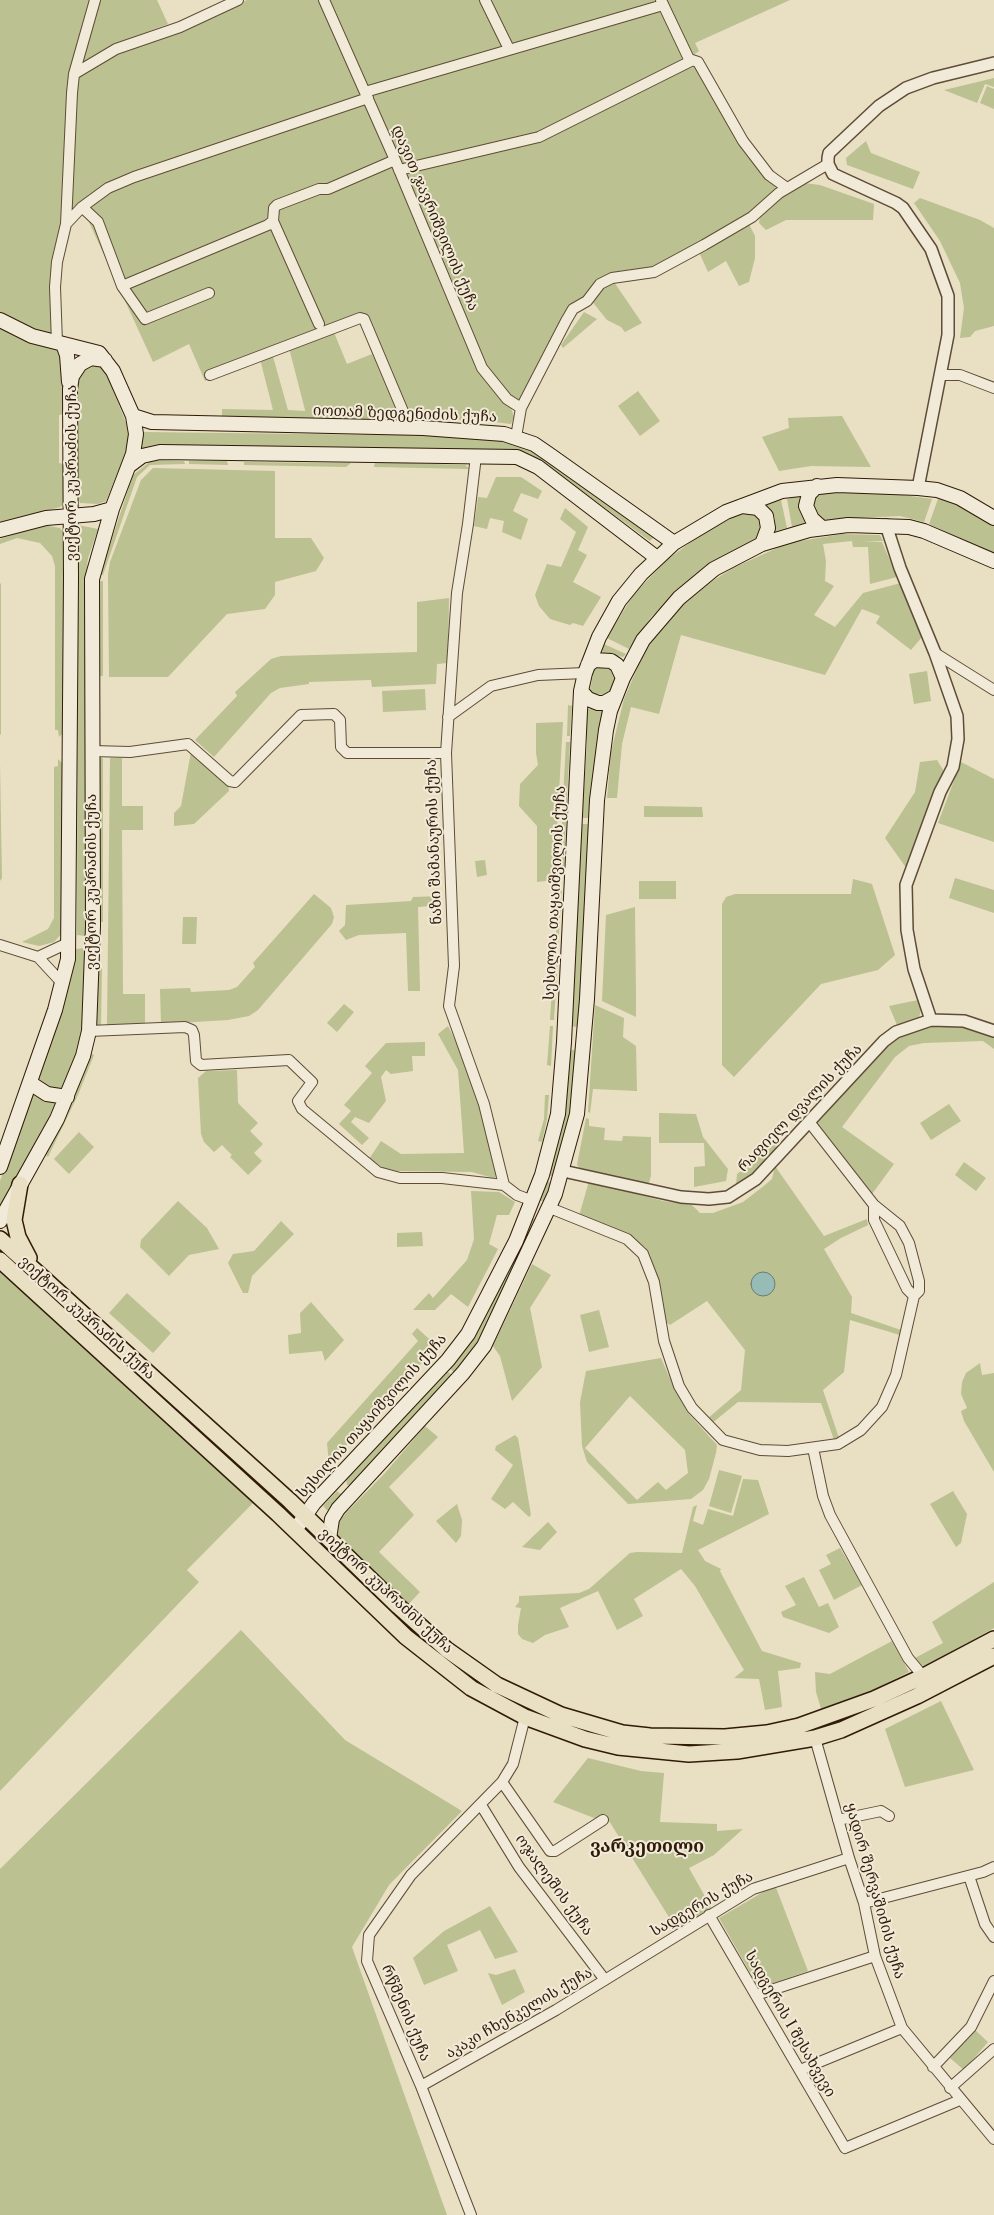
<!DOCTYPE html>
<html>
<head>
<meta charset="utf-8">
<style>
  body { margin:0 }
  canvas { display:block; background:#e9dfc3 }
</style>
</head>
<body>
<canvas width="994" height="2215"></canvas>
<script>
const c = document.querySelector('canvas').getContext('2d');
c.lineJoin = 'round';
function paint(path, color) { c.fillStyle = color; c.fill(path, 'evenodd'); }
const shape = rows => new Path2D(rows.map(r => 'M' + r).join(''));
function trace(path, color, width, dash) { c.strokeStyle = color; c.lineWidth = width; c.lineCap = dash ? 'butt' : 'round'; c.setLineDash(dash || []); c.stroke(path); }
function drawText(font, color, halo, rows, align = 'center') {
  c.font = font + ' "Libre Caslon Text","Noto Serif Georgian",serif'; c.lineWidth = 4; c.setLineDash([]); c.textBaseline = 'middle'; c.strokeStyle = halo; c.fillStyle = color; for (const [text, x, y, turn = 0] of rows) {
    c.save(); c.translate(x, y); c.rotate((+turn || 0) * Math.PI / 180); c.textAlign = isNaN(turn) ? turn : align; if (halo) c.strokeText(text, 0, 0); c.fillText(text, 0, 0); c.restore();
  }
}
paint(shape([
  [0,0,93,0,70,71,55,337,0,316],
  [99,0,157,0,168,24,115,44,86,64,82,58],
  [247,0,318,0,360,92,359,95,139,171,114,182,80,202,71,211,77,76,119,53,179,31],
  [327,0,655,0,653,4,366,87],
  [664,0,790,0,695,43,699,51,692,56],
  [659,10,776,185,773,195,750,214,653,269,608,276,585,297,575,301,570,306,521,399,517,399,513,398,485,367,373,98,377,91],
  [994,78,994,87,985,84,977,103,944,90],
  [987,86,994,89,994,109,980,103],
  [366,104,477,367,511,408,514,417,511,424,476,420,222,417,222,409,273,410,260,359,205,381,189,344,153,362,83,209,109,191,132,182],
  [359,320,372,354,347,364,333,330],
  [289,348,305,410,305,411,288,410,272,353],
  [866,141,871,153,920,172,913,189,847,165,846,158],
  [804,183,820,185,874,204,873,220,786,220,766,230,759,223,760,216,770,205],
  [920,198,980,220,994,228,994,326,975,331,970,337,960,338,964,308,960,283,940,241,914,203],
  [749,224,755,236,755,258,749,282,739,286,726,261,708,272,699,252],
  [612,279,642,323,625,332,621,327,607,320,590,299],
  [584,312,597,319,563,348,561,345],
  [0,323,56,349,61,352,64,362,64,414,59,415,59,463,63,464,64,504,60,507,0,524],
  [95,362,103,366,127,425,129,444,106,501,98,504,80,503,77,492,78,385,81,368],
  [638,391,660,421,640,436,618,406],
  [842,416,871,467,811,466,779,471,762,437,789,428,788,418],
  [142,432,474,436,509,440,538,452,654,537,650,541,535,457,516,453,141,450],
  [152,460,184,461,185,464,150,465,137,477,103,575,100,575,133,475],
  [189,461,227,461,228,465,189,464],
  [244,462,351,463,346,467,244,465],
  [375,462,465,465,470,469,374,467],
  [153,468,275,471,275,538,311,538,324,558,316,571,275,582,275,595,265,609,227,614,168,677,109,677,108,574,110,562,141,480],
  [496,477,521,477,542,491,538,499,521,493,513,511,528,519,521,540,502,532,504,521,490,518,487,529,474,526,478,497,487,498],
  [839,492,889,493,932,499,924,522,900,516,823,520,816,515,812,501,817,494],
  [801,495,799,503,802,516,807,523,792,527,787,499],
  [938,499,948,500,965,508,994,526,994,554,929,524],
  [781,500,787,528,773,532,775,518,770,509,763,505],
  [565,508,588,527,578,550,587,555,573,582,601,597,583,626,573,623,570,625,550,619,539,606,535,595,547,564,561,567,576,532,560,519],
  [746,511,760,518,761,528,758,538,705,566,651,617,629,649,607,638,633,595,668,559,706,531],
  [43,525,60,528,64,533,63,733,59,737,58,730,55,730,55,566,52,556,40,543,17,538,0,544,0,539],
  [78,525,98,529,88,558,86,575,85,936,77,935],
  [842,534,880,535,883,541,862,541,882,542,897,577,870,584,868,547,853,547,852,541,823,544,826,561,825,581,834,586,814,615,835,627,863,593,901,583,922,637,911,650,876,623,880,616,862,609,825,675,681,635,659,714,631,707,622,744,617,798,607,798,611,752,624,699,644,652,661,626,678,609,711,582,733,568,788,543],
  [100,581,103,581,103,676,100,676],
  [1,583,1,734,0,735,0,584],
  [449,598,448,663,437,664,436,684,372,687,371,680,309,682,309,684,280,688,271,693,214,757,195,740,237,696,235,692,271,659,281,656,417,652,417,602],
  [604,644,626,654,623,657,603,653,602,649],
  [598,667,614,671,617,676,610,693,606,695,594,694,590,691,594,669],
  [927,671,931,701,914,704,909,674],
  [425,689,426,710,383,712,382,691],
  [568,705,572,706,570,736,567,736],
  [586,709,606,709,595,759,591,818,582,818,587,744],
  [563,722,554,880,537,882,537,826,519,806,520,784,538,765,536,753,536,723],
  [566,742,570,742,566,816,562,816],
  [191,752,228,783,229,791,194,824,174,826,174,813,181,806],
  [100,758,103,758,103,922,99,922],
  [110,758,122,758,122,806,143,806,143,830,122,830,123,994,145,994,145,1024,107,1026],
  [58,759,63,764,63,932,54,942,39,946,22,942,48,929,54,918,54,767,58,766],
  [937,760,945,773,907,869,885,838,915,792,920,762],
  [0,762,2,878,0,881],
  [961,762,994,779,994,842,938,823],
  [644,806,702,807,703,817,644,817],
  [562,822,566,822,564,866,560,866],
  [582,824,591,824,578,1026,575,1027,569,1025],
  [485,860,487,875,477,877,475,861],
  [955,878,994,890,994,913,949,898],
  [853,879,872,884,895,955,878,970,821,984,734,1077,722,1065,722,904,726,897,735,894,851,894],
  [639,881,676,881,676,899,639,899],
  [559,890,562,890,558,947,555,947],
  [314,894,331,908,334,917,332,924,258,1010,249,1016,228,1020,161,1024,160,989,190,988,191,992,229,990,237,987,255,967,253,963],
  [441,896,441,905,418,907,420,991,408,991,406,933,359,935,346,940,339,931,345,925,346,905,411,901,413,897],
  [635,907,636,996,636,1017,602,1001,606,915],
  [183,917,197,917,196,944,182,944],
  [85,948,83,1030,79,1055,63,1090,55,1090,38,1082,60,1017,75,963,76,949],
  [554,956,558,956,554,1020,550,1020],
  [98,966,102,966,101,1026,97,1025],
  [918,1000,921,1009,919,1018,897,1025,889,1006],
  [344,1004,354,1012,337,1032,327,1023],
  [595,1005,624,1018,623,1037,636,1046,637,1091,593,1089,590,1113,588,1112],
  [955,1025,985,1032,994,1038,994,1049,983,1041,924,1043,909,1046,895,1057,842,1127,894,1164,872,1194,816,1125,889,1042,904,1033,931,1027],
  [448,1026,473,1075,496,1177,493,1178,472,1172,396,1171,384,1168,369,1159,381,1141,401,1154,464,1153,458,1070,438,1034],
  [550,1026,553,1026,551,1066,547,1065],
  [425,1042,425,1056,412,1056,413,1071,391,1074,386,1070,381,1077,386,1101,369,1123,355,1117,351,1122,369,1138,362,1145,339,1124,351,1111,344,1105,372,1073,365,1066,386,1043],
  [570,1049,576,1051,570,1121,555,1177,548,1175],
  [90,1053,94,1055,78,1095,48,1157,45,1154,61,1124],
  [237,1070,238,1103,258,1123,250,1131,263,1144,254,1153,262,1161,248,1175,230,1157,232,1155,222,1145,214,1152,204,1142,201,1134,198,1078,206,1071],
  [32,1092,58,1102,0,1211,0,1181],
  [545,1095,549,1095,547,1119,542,1142,538,1141,544,1119],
  [949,1104,961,1121,931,1140,920,1123],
  [659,1113,696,1114,703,1137,728,1169,726,1181,694,1187,694,1167,705,1166,704,1143,659,1143],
  [586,1118,589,1119,589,1126,605,1128,604,1140,622,1141,623,1136,651,1137,651,1176,648,1186,580,1168,577,1165],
  [79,1132,94,1147,69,1174,54,1159],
  [775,1144,776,1148,758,1170,741,1183,736,1184,737,1174],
  [964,1162,986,1178,976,1191,955,1175],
  [775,1166,824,1236,867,1219,868,1225,841,1238,824,1249,852,1297,851,1313,904,1331,903,1336,850,1320,844,1372,823,1390,839,1438,834,1440,821,1403,738,1402,711,1424,707,1419,741,1390,745,1350,707,1301,670,1325,666,1322,650,1254,645,1247,620,1231,579,1216,589,1181,663,1201,692,1205,700,1213,713,1213,743,1202,765,1185,772,1179],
  [546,1181,553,1183,545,1201,539,1201],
  [471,1191,499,1192,515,1202,509,1215,497,1215,489,1244,498,1249,468,1307,451,1294,435,1310,413,1310,429,1293,433,1298,467,1260,474,1239],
  [178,1201,207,1228,219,1249,189,1255,169,1276,140,1247,141,1240],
  [531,1218,537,1219,480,1344,455,1373,450,1369,471,1343,511,1264],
  [281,1221,294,1234,252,1276,248,1293,243,1293,228,1263,233,1254,254,1251],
  [422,1232,423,1246,397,1247,397,1233],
  [532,1264,551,1275,530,1308,542,1367,512,1401,500,1356,493,1346],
  [0,1271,254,1502,187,1570,199,1582,0,1791],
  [127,1293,171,1333,153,1353,109,1313],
  [311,1302,344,1340,325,1361,322,1351,289,1354,288,1335,301,1333,300,1313],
  [599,1310,609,1347,589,1352,580,1315],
  [417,1328,437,1346,329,1464,327,1443,418,1341,412,1334],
  [661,1358,674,1388,688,1413,717,1445,716,1453,709,1479,703,1490,691,1499,628,1504,587,1462,582,1446,580,1402,586,1371],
  [630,1396,685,1450,688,1473,666,1490,658,1482,637,1500,585,1448],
  [980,1363,982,1375,994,1373,994,1472,964,1421,961,1411,967,1408,961,1394,962,1382,966,1373],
  [447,1371,453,1376,350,1486,347,1485,346,1479],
  [425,1426,438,1437,389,1487,414,1515,379,1552,420,1592,406,1607,338,1537,335,1530,340,1519,385,1473],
  [515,1435,518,1438,531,1515,529,1517,513,1502,505,1509,491,1499,513,1465,495,1450,496,1446],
  [719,1470,742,1476,731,1513,709,1506],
  [743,1479,758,1480,769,1514,698,1550,705,1561,721,1569,720,1571,762,1651,801,1663,800,1668,778,1671,782,1707,765,1710,759,1679,734,1678,744,1670,695,1586,681,1569,634,1599,643,1616,617,1630,598,1591,560,1608,569,1627,545,1635,533,1643,522,1639,518,1634,518,1625,521,1608,515,1607,519,1602,519,1596,579,1593,589,1589,630,1553,637,1552,682,1553,693,1507,697,1505,693,1521,703,1525,708,1509,733,1516],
  [337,1491,342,1495,328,1511,323,1506],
  [953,1491,967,1514,961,1543,956,1547,930,1504],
  [457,1504,462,1520,461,1536,456,1543,436,1521],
  [548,1522,557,1532,540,1550,522,1547],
  [840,1548,862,1585,834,1600,819,1570,831,1564,826,1555],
  [804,1577,819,1607,828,1603,839,1627,829,1633,783,1617,781,1612,796,1605,785,1586],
  [994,1582,994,1628,925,1666,919,1665,915,1658,943,1643,932,1622],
  [241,1630,345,1740,462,1811,389,1885,352,1947,447,2215,0,2215,0,1869],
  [892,1641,909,1672,857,1698,822,1712,816,1692,815,1672,830,1674],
  [941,1701,974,1770,905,1787,885,1729],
  [588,1758,641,1771,664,1773,660,1822,717,1824,717,1831,743,1829,714,1855,689,1868,712,1909,677,1930,606,1816,594,1818,553,1802],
  [775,1885,808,1971,759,1988,719,1918],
  [490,1906,518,1952,495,1959,480,1930,447,1945,458,1971,424,1985,413,1958,444,1931],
  [515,1969,525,1992,502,2005,488,1973,496,1975],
  [974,2029,988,2042,964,2070,950,2058]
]), '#bbc190');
const water = shape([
  '751 1284a12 12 0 1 1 24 0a12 12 0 1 1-24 0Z'
]);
paint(water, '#97bcb6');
trace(water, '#6d7c70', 1);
const minor = shape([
  [324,0,395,160,482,368,507,399,521,408],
  [485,0,509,49],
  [661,0,689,59,698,62,743,141,769,175,787,188],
  [74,74,116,49,180,27,238,0],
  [365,92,663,5],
  [399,170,539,137,691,61],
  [82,207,98,222,122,286,145,319,209,293],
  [273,221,319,324],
  [66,224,82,207,108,188,134,177,368,98],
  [122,286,268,225,273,221,274,208,277,205,319,189,328,189,395,160],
  [57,343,55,287,57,262,66,224,72,93,74,74,95,0],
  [210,375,360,318,364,319,410,428],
  [940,375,960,375,994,388],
  [516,437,521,408,566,321,573,309,587,301,600,284,612,278,654,272,704,245,752,217,779,193,828,164],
  [476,456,468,524,457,593,446,753,454,966,449,1006,484,1104,504,1185,517,1195,533,1201],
  [935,653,994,690],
  [448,717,491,686,538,675,585,673],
  [92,751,130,752,188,744,230,781,235,782,301,715,334,714,340,720,341,747,347,753,446,753],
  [0,945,38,957],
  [63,984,38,957,70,942],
  [89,1031,185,1027,192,1030,194,1035,196,1061,201,1065,289,1060,312,1082,298,1101,302,1109,378,1172,400,1178,442,1178,504,1185],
  [874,1205,874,1220,907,1289,914,1296],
  [550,1208,627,1239,643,1254,654,1282,664,1341,679,1386,692,1408,723,1440,760,1450,788,1451,838,1444,861,1430,882,1407,896,1375,914,1296,919,1291,919,1281,909,1243,900,1226,874,1205,810,1123],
  [813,1448,823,1496,830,1515,908,1658,927,1681],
  [815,1738,849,1858,864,1903,875,1956,902,2028,994,2139],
  [502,1782,550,1851,555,1851,603,1820],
  [481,1805,519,1867,605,1980],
  [838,1820,881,1811,889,1816],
  [969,1876,985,1924,994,1937],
  [864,1903,983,1872,994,1867],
  [709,1915,845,2148,960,2100],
  [756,1995,875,1956],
  [933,2067,971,2027,994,1981],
  [800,2070,902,2028],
  [421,2086,556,2010,753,1889,849,1858],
  [950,2088,994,2049],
  [471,2215,421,2086,367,1961,369,1935,411,1875,502,1782,513,1764,525,1717]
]);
const tertiary = shape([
  [918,488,948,335,948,296,931,249,903,208,896,203,833,174,828,164,828,158,829,153,879,106,906,88,933,78,994,63],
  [886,525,900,568,935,653,957,716,958,739,953,767,940,792,906,885,907,930,914,969,931,1020],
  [563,1171,681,1197,709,1199,728,1197,756,1179,884,1041,896,1032,931,1020,964,1021,994,1031]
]);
const secondary = shape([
  [0,320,32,336,99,353,113,371,133,416,136,434,133,454,112,509,92,579,93,926,89,1031,83,1056,57,1119,0,1221],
  [63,344,67,355,69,382],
  [133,416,152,422,423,428,504,434,534,444,550,455,674,543],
  [130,465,142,456,160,452,517,457,538,467,657,558],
  [817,486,809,494,806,506,812,519,822,528],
  [742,506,758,508,766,516,768,528,762,544],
  [0,530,46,518,94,514,112,509],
  [588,665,594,660,611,661,617,665,623,678],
  [581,691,588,699,598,703,604,703,615,697],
  [30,1083,47,1094,67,1097],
  [0,1167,55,1010,68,959,71,578,70,389,72,376,80,364,91,358,105,360],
  [295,1530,314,1503,448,1360,468,1334,516,1241,542,1175,558,1114,564,1042,581,691,585,673,599,637,619,601,641,574,674,543,726,512,782,491,837,485,918,488,937,490,960,498,994,518],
  [329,1539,332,1519,338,1509,463,1373,484,1346,555,1194,577,1114,587,999,597,800,606,730,610,711,623,678,643,640,679,598,714,569,762,544,809,530,848,525,909,527,924,531,994,561]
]);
const primary = shape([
  [20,1184,14,1220,18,1237,29,1258],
  [0,1239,290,1501,398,1606,446,1649,497,1685,561,1715,622,1733,650,1736,725,1737,767,1733,799,1726,874,1699,924,1676,994,1639],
  [0,1260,278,1514,406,1637,471,1688,525,1717,585,1739,618,1747,689,1754,737,1751,815,1738,841,1730,917,1696,994,1656]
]);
trace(minor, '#5e4c37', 12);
trace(tertiary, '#5e4c37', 14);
trace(secondary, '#2f1b08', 16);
trace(primary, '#2f1b08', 18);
trace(minor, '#f1ead8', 10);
trace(tertiary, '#f1ead8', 11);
trace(secondary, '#f1ead8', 14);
trace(primary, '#e9dfc3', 15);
drawText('15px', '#2f1b08', '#f1ead8', [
  ["დავით ჯავრიშვილის ქუჩა",435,218,67],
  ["იოთამ ზედგენიძის ქუჩა",405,414,2],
  ["ვიქტორ კუპრაძის ქუჩა",72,473,-90],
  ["ნაზი შამანაურის ქუჩა",434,842,-92],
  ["ვიქტორ კუპრაძის ქუჩა",92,882,-90],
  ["სესილია თაყაიშვილის ქუჩა",555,893,-87],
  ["რაფიელ დვალის ქუჩა",800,1108,-46],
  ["ვიქტორ კუპრაძის ქუჩა",87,1318,42],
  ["სესილია თაყაიშვილის ქუჩა",372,1416,-48],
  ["ვიქტორ კუპრაძის ქუჩა",386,1591,43],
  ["ოჯალეშის ქუჩა",554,1885,54],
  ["ყადირ შერვაშიძის ქუჩა",875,1891,74],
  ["სადგერის ქუჩა",702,1904,-30],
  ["რწმენის ქუჩა",406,2013,67],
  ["აკაკი ჩხენკელის ქუჩა",519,2013,-30],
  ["სადგერის I შესახვევი",790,2024,60]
]);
drawText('bold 18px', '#2f1b08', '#f1ead8', [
  ["ვარკეთილი",647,1847]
]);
</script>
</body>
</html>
